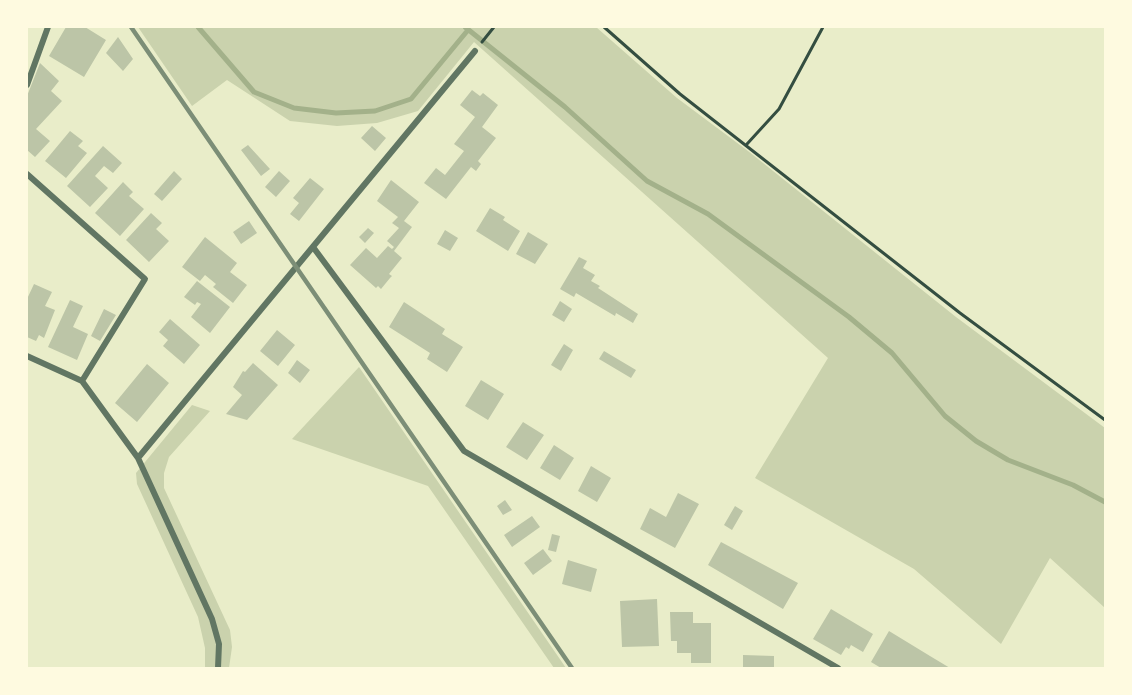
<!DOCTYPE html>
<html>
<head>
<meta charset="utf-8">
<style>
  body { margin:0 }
  #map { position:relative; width:1132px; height:695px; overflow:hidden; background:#e9edc9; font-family:Merriweather,serif }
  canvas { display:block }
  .frame { position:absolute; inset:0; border:28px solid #fefae0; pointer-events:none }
</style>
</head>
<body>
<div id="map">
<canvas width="1132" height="695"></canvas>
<div class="frame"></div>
</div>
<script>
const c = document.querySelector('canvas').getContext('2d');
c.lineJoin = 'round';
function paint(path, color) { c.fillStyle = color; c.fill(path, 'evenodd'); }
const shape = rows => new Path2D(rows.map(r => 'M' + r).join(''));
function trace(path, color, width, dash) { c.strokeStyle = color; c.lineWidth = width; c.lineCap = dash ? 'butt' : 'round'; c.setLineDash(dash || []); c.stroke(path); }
paint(shape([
  [138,27,596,27,677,98,748,151,956,317,1105,428,1105,608,1050,558,1001,644,914,569,755,478,828,358,474,42,418,111,377,123,337,126,290,121,227,80,192,106],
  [359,367,566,668,554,668,428,486,292,439],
  [192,405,210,411,169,457,164,473,164,488,230,630,232,647,229,668,205,668,205,648,198,617,137,484,136,473]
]), '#cad2ad');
trace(shape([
  [198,27,254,92,294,108,336,113,375,111,411,99,468,30],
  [465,27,565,107,647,181,708,214,849,317,892,353,945,416,976,441,1008,460,1073,485,1105,502]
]), '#a3b18a', 5);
paint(shape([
  [66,27,85,27,106,40,84,77,49,56],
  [118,37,133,59,123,71,106,53],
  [40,63,59,81,51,91,62,101,36,129,50,141,35,157,27,150,27,96],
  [472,90,480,96,483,93,498,105,482,127,496,138,478,161,481,164,476,171,471,167,446,199,424,183,436,168,445,175,464,151,454,144,475,117,460,105],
  [372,126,386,138,375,151,361,138],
  [70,131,83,141,78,146,87,153,66,178,45,161],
  [248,145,270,169,261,176,241,150],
  [103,146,122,163,113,173,104,166,95,176,108,188,90,207,67,186],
  [174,171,182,179,162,201,154,194],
  [279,171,290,181,276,197,265,187],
  [310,178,324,189,299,221,290,214,299,203,293,198],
  [391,180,419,202,404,221,412,227,394,251,402,258,389,274,392,276,390,278,381,289,378,286,376,288,350,265,366,248,377,258,388,246,392,249,394,247,387,241,399,228,392,223,398,217,377,201],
  [123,182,133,192,129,196,144,209,120,236,95,213],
  [490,208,505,217,503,220,520,231,508,251,476,231],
  [151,213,162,223,156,229,169,241,149,262,126,240],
  [249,221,257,233,241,244,233,232],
  [368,228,374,233,365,243,359,237],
  [445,230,458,238,450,251,437,244],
  [528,232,548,244,535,264,516,254],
  [205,237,237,263,230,272,247,285,233,303,213,287,216,284,205,275,200,281,182,267],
  [579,257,587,261,583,268,595,275,591,281,600,286,598,288,638,314,633,323,616,313,615,316,576,293,574,297,560,289],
  [197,281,230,307,210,333,191,317,201,304,197,302,195,305,184,297],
  [34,284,52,292,45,306,55,310,44,338,39,335,36,341,27,337,27,299],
  [70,300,83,306,73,327,88,334,77,360,48,347],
  [560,301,572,309,564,322,552,315],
  [404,302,445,329,442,334,463,347,447,372,427,359,430,353,389,327],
  [104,309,116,315,100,341,91,336],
  [170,319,200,345,184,364,163,346,168,340,159,332],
  [277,330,295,345,278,366,260,351],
  [564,344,573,350,561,371,551,365],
  [604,351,636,370,631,378,599,359],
  [297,360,310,370,300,383,288,373],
  [253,363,278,385,247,420,226,414,242,395,233,387,243,371,245,372],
  [147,364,169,383,137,422,115,403],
  [481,380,504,394,488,420,465,406],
  [523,422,544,435,527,460,506,447],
  [554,445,574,458,560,480,540,468],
  [591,466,611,478,597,502,578,491],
  [678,493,699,504,675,548,640,529,650,508,666,517],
  [505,500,512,510,503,515,497,506],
  [735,506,743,511,732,530,724,525],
  [532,516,540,527,512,547,504,535],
  [552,534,560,536,556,552,548,550],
  [721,542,798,583,783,609,708,565],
  [543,549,552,561,533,575,524,563],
  [568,560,597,569,591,592,562,584],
  [657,599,659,646,622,647,620,601],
  [831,609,873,634,863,652,851,645,849,649,846,647,841,655,813,639],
  [670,612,693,612,693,623,711,623,711,663,691,663,691,653,677,653,677,641,671,641],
  [889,631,930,656,950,668,881,668,871,662],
  [743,655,774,656,774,668,743,668]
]), '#bcc5a7');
trace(shape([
  [604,27,680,94,960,313,1105,420],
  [482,42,494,27],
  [747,144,779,109,823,27]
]), '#344e41', 3);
trace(shape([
  [27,85,48,27],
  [27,174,145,279,82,381],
  [313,247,464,451,838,668],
  [27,356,82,381,138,458,212,619,219,644,218,668],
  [138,458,475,51]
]), '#617663', 6);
trace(shape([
  [131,27,572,668]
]), '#7c8e77', 4.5);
</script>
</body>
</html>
